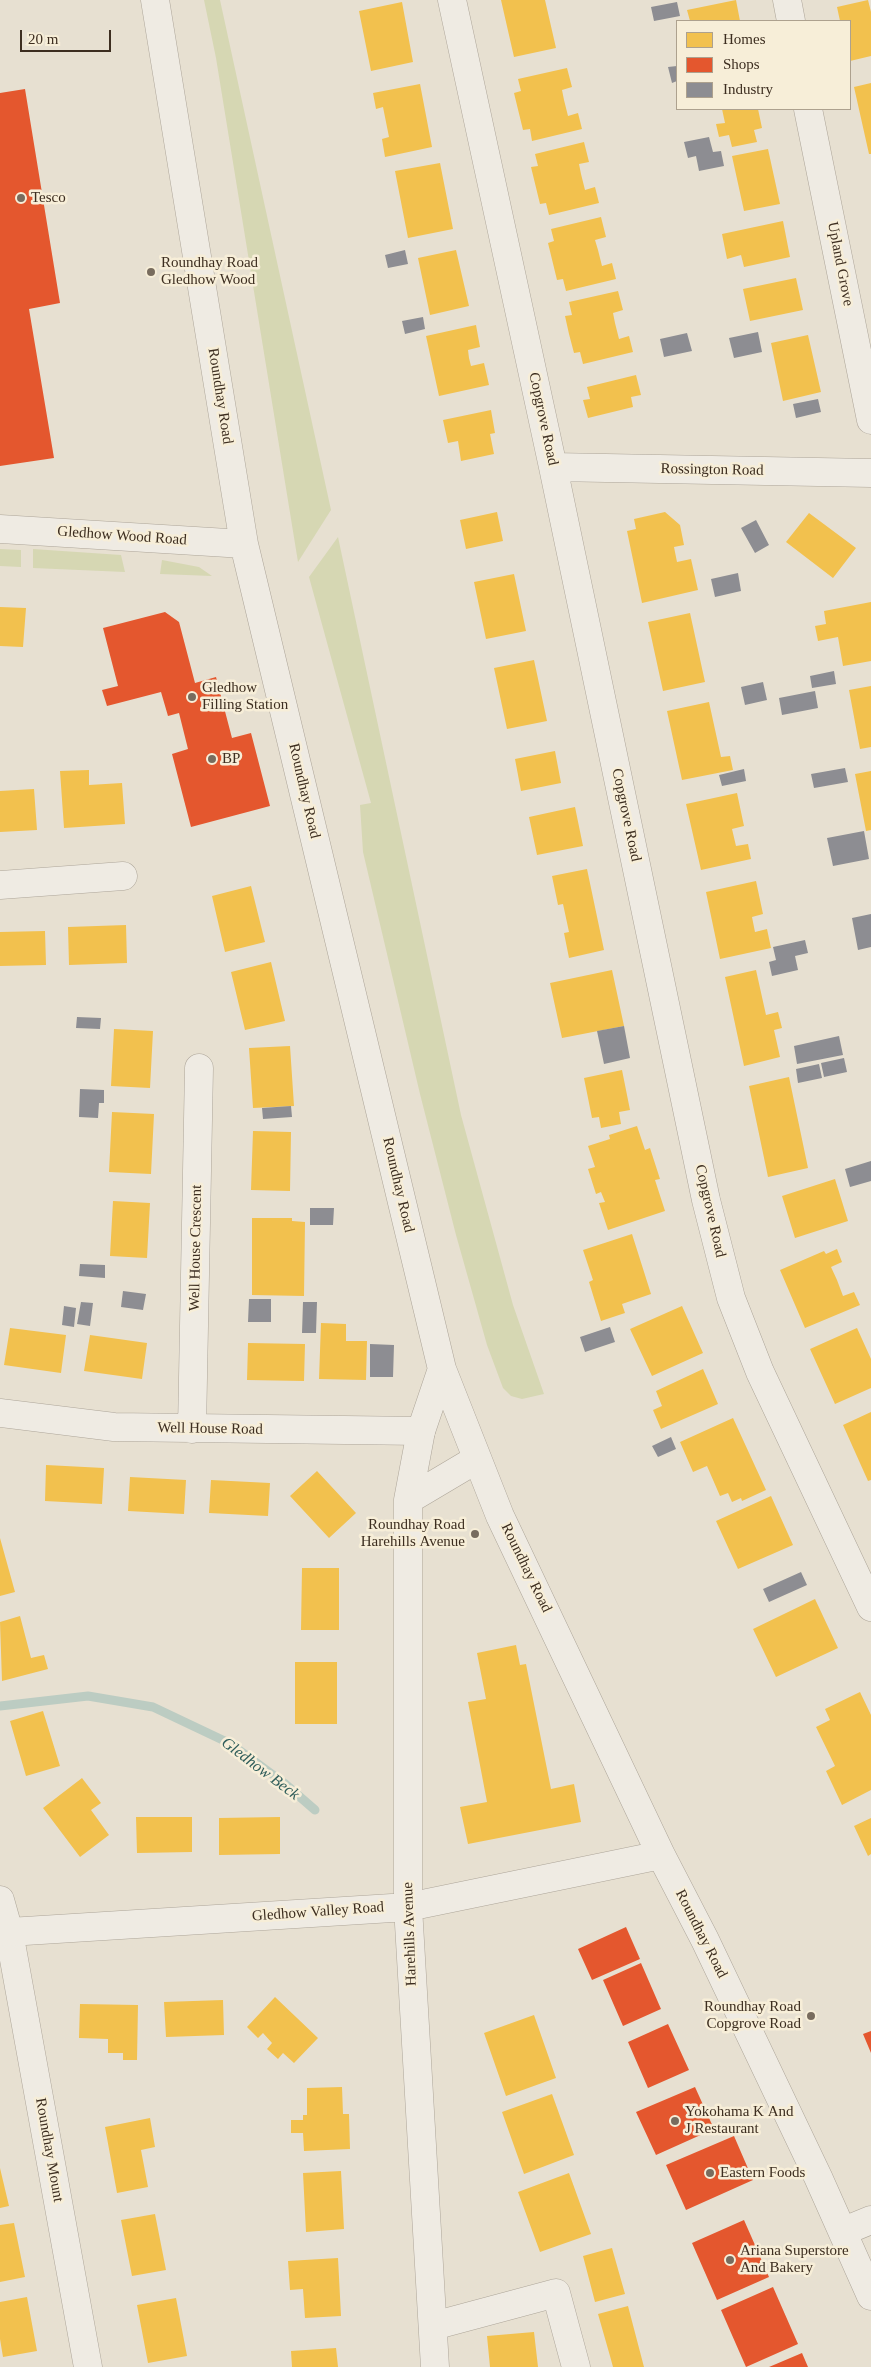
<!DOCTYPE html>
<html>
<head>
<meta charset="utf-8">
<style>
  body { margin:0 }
  #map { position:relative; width:871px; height:2367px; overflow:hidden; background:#e7e0d1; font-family:"Times New Roman",serif }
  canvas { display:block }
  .legend { position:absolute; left:676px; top:20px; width:175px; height:90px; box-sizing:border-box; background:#f7eed8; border:1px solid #ada18e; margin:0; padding:6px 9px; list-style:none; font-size:15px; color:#3d2e20 }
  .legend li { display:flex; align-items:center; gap:10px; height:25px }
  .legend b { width:25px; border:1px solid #ada18e }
  .scale { position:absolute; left:20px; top:30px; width:91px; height:22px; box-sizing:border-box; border:2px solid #3d2e20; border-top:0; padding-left:6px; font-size:15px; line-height:18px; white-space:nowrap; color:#3d2e20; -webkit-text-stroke:4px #f7eed8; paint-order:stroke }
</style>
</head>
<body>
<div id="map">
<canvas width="871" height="2367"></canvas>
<ul class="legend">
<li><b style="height:14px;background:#f2c14e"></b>Homes</li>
<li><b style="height:14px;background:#e4572e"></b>Shops</li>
<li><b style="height:14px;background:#8d8d92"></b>Industry</li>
</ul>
<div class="scale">20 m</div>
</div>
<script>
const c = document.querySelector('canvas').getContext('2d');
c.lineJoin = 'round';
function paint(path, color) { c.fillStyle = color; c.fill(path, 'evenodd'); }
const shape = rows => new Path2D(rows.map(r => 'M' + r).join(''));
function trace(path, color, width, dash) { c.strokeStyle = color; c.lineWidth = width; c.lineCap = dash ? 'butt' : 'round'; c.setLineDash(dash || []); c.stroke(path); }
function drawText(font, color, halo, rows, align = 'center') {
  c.font = font + ' "Times New Roman",serif'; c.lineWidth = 5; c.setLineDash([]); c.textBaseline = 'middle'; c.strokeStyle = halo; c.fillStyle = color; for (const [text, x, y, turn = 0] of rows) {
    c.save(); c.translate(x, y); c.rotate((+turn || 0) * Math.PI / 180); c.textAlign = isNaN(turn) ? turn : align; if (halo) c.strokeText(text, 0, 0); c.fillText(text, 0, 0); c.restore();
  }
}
paint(shape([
  [204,0,220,0,331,510,298,562,216,58],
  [338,537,461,1115,513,1305,544,1394,522,1399,511,1396,503,1388,487,1345,456,1235,420,1094,363,852,360,805,371,803,309,577],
  [0,549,21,550,21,567,0,566],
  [33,549,121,555,125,572,33,568],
  [162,560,199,567,212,576,160,574]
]), '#d6d7b3');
paint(shape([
  [501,0,545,0,556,48,514,57],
  [736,0,740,21,690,21,687,10],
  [868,0,871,12,871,56,850,61,850,21,840,21,837,7],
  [402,2,413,62,371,71,359,11],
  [567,68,572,87,562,90,564,100,568,116,578,113,582,129,532,141,530,129,523,130,514,93,521,91,518,79],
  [871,83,871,154,869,154,854,87],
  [420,84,432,147,385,157,382,139,389,137,383,107,376,109,373,93],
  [722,109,758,109,762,128,754,130,757,142,732,147,729,135,719,137,716,124,725,123],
  [584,142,589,162,579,164,581,174,585,190,595,187,599,203,549,215,546,203,540,204,531,167,538,166,535,154],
  [768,149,780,204,744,211,732,156],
  [440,163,453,229,408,238,395,171],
  [601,217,606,237,595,240,598,250,602,266,612,263,616,279,566,291,563,279,557,280,548,243,554,241,551,229],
  [783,221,790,257,744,267,741,255,727,259,722,234],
  [456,250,469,306,430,315,418,258],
  [796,278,803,310,750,321,743,289],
  [618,291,623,310,613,313,615,323,619,339,629,336,633,352,583,364,580,352,574,353,569,334,565,316,572,315,569,302],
  [476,325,480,347,468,350,469,358,471,366,484,363,489,385,439,396,426,336],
  [808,335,821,392,783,401,771,343],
  [636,375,641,395,631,397,633,407,588,418,583,400,590,399,587,387],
  [491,410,495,433,490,434,494,454,461,461,458,441,448,443,443,420],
  [497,512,503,541,466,549,460,520],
  [665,512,680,525,684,545,674,547,677,562,691,559,698,590,642,603,627,531,636,529,634,519],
  [809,513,856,548,833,578,786,542],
  [514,574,526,631,486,639,474,582],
  [871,602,871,661,843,666,838,637,818,641,815,626,826,624,824,611],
  [0,607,26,608,23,647,0,646],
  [690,613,705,682,663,691,648,622],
  [534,660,547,721,507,729,494,668],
  [871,686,871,747,860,749,849,690],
  [709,702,721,757,730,756,733,770,682,780,667,711],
  [555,751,561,783,521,791,515,759],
  [89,770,89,785,122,783,125,824,64,828,60,771],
  [871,771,871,830,866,831,855,774],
  [34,789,37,830,0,832,0,791],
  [737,793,744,826,732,829,736,846,748,844,751,859,701,870,686,804],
  [575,807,583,846,537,855,529,817],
  [587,869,604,950,569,958,564,933,569,932,563,904,558,905,552,876],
  [756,881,763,914,752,917,755,932,767,929,771,948,720,959,706,892],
  [251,886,265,942,225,952,212,896],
  [126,925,127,963,69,965,68,927],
  [45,931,46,965,0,966,0,932],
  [271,962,285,1021,245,1030,231,972],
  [612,970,624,1026,562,1038,550,983],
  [756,970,766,1015,778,1012,782,1028,774,1030,780,1057,744,1066,725,977],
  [114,1029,153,1031,150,1088,111,1086],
  [290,1046,294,1106,253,1108,249,1048],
  [622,1070,630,1110,619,1112,621,1124,601,1128,599,1117,592,1118,584,1078],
  [789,1077,808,1168,768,1177,749,1086],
  [112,1112,154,1114,151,1174,109,1172],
  [637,1126,645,1150,650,1148,660,1179,655,1180,665,1211,608,1230,599,1203,605,1202,601,1192,596,1194,588,1169,595,1167,588,1146,610,1139,609,1135],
  [253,1131,291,1132,290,1191,251,1190],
  [835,1179,848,1221,795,1238,782,1196],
  [113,1201,150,1203,147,1258,110,1256],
  [252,1218,292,1218,292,1221,305,1222,304,1296,252,1295],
  [632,1234,651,1294,622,1304,625,1313,601,1321,589,1282,593,1280,583,1250],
  [837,1249,842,1262,831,1267,837,1280,843,1296,854,1292,860,1305,805,1328,780,1270,824,1251,826,1254],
  [682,1306,703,1353,652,1376,630,1329],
  [321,1323,346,1324,346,1341,367,1341,366,1380,319,1379],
  [10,1328,66,1335,61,1373,4,1365],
  [857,1328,871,1359,871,1388,835,1404,810,1349],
  [90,1335,147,1343,142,1379,84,1371],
  [248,1343,305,1344,304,1381,247,1380],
  [703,1369,718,1404,661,1429,653,1410,662,1406,656,1391],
  [871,1412,871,1480,868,1481,843,1425],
  [733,1418,766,1490,742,1501,741,1498,732,1502,728,1493,720,1496,707,1466,693,1472,680,1442],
  [46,1465,104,1468,102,1504,45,1501],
  [317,1471,356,1513,329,1538,290,1496],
  [130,1477,186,1480,184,1514,128,1511],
  [211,1480,270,1483,268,1516,209,1513],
  [771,1496,793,1545,738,1569,716,1521],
  [0,1538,15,1592,0,1596],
  [302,1568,339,1568,339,1630,301,1630],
  [815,1599,838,1648,776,1677,753,1629],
  [20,1616,31,1658,44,1655,48,1669,2,1681,0,1622],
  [516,1645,520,1665,526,1664,551,1789,574,1784,581,1822,468,1844,460,1807,487,1802,468,1702,486,1699,477,1653],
  [295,1662,337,1662,337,1724,295,1724],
  [860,1692,871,1715,871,1790,842,1805,826,1771,835,1766,816,1727,830,1720,825,1709],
  [43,1711,60,1766,26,1776,10,1721],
  [82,1778,101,1803,91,1810,109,1835,80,1857,43,1808],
  [136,1817,192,1817,192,1852,137,1853],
  [280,1817,280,1854,219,1855,219,1818],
  [871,1818,871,1854,868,1856,854,1826],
  [275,1997,318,2038,294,2063,283,2053,278,2059,267,2049,272,2043,263,2033,258,2038,247,2027],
  [223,2000,224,2035,166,2037,164,2002],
  [80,2004,138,2005,137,2060,123,2060,123,2053,108,2053,108,2039,79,2038],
  [534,2015,556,2078,506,2096,484,2033],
  [342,2087,343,2114,349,2114,350,2149,304,2151,303,2133,291,2133,291,2120,303,2120,303,2115,307,2115,307,2088],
  [552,2094,574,2155,524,2174,502,2112],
  [150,2118,155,2147,141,2150,148,2187,117,2193,105,2127],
  [0,2168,9,2206,0,2208],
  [341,2171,344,2229,306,2232,303,2173],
  [569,2173,591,2234,540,2252,518,2192],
  [155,2214,166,2270,132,2276,121,2220],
  [14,2223,25,2277,0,2282,0,2225],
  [612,2248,625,2294,595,2302,583,2256],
  [338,2258,341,2316,305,2318,303,2289,290,2290,288,2261],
  [27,2297,37,2351,3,2357,0,2339,0,2302],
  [176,2298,187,2356,148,2363,137,2305],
  [628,2306,639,2348,644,2367,613,2367,610,2356,598,2314],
  [534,2332,538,2367,490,2367,487,2336],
  [336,2348,338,2367,292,2367,291,2351]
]), '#f2c14e');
paint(shape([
  [25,89,60,303,29,309,54,458,0,466,0,93],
  [165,612,179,622,195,683,216,677,232,738,251,733,270,806,191,827,172,754,188,749,179,713,168,716,161,692,107,706,102,690,118,686,103,628],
  [626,1927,640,1959,592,1980,578,1949],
  [641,1963,661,2009,623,2026,603,1980],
  [668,2024,689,2070,648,2088,628,2042],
  [871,2031,871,2053,863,2034],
  [695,2087,714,2129,656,2155,636,2112],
  [734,2136,753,2180,686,2210,666,2165],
  [744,2220,769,2277,717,2300,692,2243],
  [773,2287,798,2344,746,2367,721,2310],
  [802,2353,808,2367,769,2367]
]), '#e4572e');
paint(shape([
  [677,2,680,16,654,21,651,7],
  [677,66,677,81,672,83,668,67],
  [709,137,713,152,721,151,724,166,699,171,696,156,688,158,684,142],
  [405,250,408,264,388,268,385,255],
  [423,317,425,329,405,334,402,321],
  [758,332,762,352,734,358,729,338],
  [687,333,692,351,664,357,660,339],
  [818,399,821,412,796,418,793,404],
  [756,520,769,545,755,553,741,528],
  [738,573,741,591,715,597,711,579],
  [834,671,836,684,812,688,810,676],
  [763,682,767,700,745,705,741,687],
  [815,691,818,708,782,715,779,698],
  [845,768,848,782,814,788,811,774],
  [744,769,746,781,722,786,719,775],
  [864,831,869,859,833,866,827,838],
  [871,914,871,947,858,950,852,918],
  [805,940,808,953,795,956,798,970,772,976,769,962,776,960,773,947],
  [77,1017,101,1018,100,1029,76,1028],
  [624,1026,630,1058,604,1064,597,1031],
  [839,1036,843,1055,797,1064,794,1046],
  [844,1058,847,1072,824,1077,821,1063],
  [819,1064,822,1078,798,1083,796,1069],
  [80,1089,104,1090,104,1103,99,1103,98,1118,79,1117],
  [291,1106,292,1117,263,1119,262,1108],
  [871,1161,871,1181,850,1187,845,1169],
  [310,1208,334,1208,333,1225,310,1225],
  [80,1264,105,1265,105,1278,79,1276],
  [123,1291,146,1294,143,1310,121,1307],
  [249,1299,271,1299,271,1322,248,1322],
  [81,1302,93,1303,90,1326,77,1324],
  [303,1302,317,1302,316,1333,302,1333],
  [64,1306,76,1308,74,1327,62,1325],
  [610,1327,615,1342,585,1352,580,1337],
  [370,1344,394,1345,393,1377,370,1377],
  [671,1437,676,1449,658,1457,652,1446],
  [801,1572,807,1585,769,1602,763,1589]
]), '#8d8d92');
trace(shape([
  [0,1706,88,1696,153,1707,231,1744,284,1783,315,1810]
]), '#bcccc2', 9);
const minor = shape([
  [452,0,553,467,706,1200,731,1298,760,1372,871,1607],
  [787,0,791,21],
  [808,109,871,420],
  [553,467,871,473],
  [0,885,123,876],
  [0,1413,114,1427,421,1431],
  [192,1429,199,1068],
  [0,1900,9,1932,88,2367],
  [844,2231,871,2220],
  [433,2326,556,2293,576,2367]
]);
const tertiary = shape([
  [155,0,244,544,442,1369,500,1516,661,1855,705,1940,818,2177,871,2296],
  [0,529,244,544],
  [408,1500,477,1459],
  [0,1931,9,1932,408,1907,661,1855],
  [435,2367,408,1907,408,1500,421,1431,442,1369]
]);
trace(minor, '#ada599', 29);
trace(tertiary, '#ada599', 29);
trace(minor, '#efebe3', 28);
trace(tertiary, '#efebe3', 28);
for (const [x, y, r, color] of [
  [21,198,5,"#786c5e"],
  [151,272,5,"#786c5e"],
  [192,697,5,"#786c5e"],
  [212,759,5,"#786c5e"],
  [475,1534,5,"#786c5e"],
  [811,2016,5,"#786c5e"],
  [675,2121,5,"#786c5e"],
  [710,2173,5,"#786c5e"],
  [730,2260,5,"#786c5e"]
]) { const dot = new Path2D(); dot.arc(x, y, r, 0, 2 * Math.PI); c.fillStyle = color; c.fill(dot); trace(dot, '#f7eed8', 2); }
drawText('15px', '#3d2e20', '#f7eed8', [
  ["Tesco",31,198],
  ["Roundhay Road",161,263],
  ["Gledhow Wood",161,280],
  ["Gledhow",202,688],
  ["Filling Station",202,705],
  ["BP",222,759],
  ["Roundhay Road",465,1525,"right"],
  ["Harehills Avenue",465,1542,"right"],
  ["Roundhay Road",801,2007,"right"],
  ["Copgrove Road",801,2024,"right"],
  ["Yokohama K And",685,2112],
  ["J Restaurant",685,2129],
  ["Eastern Foods",720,2173],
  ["Ariana Superstore",740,2251],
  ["And Bakery",740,2268]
], 'left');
drawText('15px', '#3d2e20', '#f7eed8', [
  ["Upland Grove",840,264,79],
  ["Roundhay Road",220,396,81],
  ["Copgrove Road",543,419,78],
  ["Rossington Road",712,470,1],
  ["Gledhow Wood Road",122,536,4],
  ["Roundhay Road",304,791,77],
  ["Copgrove Road",626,815,78],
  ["Roundhay Road",398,1185,77],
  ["Copgrove Road",710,1211,77],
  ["Well House Crescent",196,1248,-89],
  ["Well House Road",210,1429,1],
  ["Roundhay Road",526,1568,64],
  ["Gledhow Valley Road",318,1912,-4],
  ["Harehills Avenue",410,1934,-92],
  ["Roundhay Road",701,1934,63],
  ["Roundhay Mount",49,2150,80]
]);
drawText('italic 16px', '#2f5d5a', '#f7eed8', [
  ["Gledhow Beck",260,1769,37]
]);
</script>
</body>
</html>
